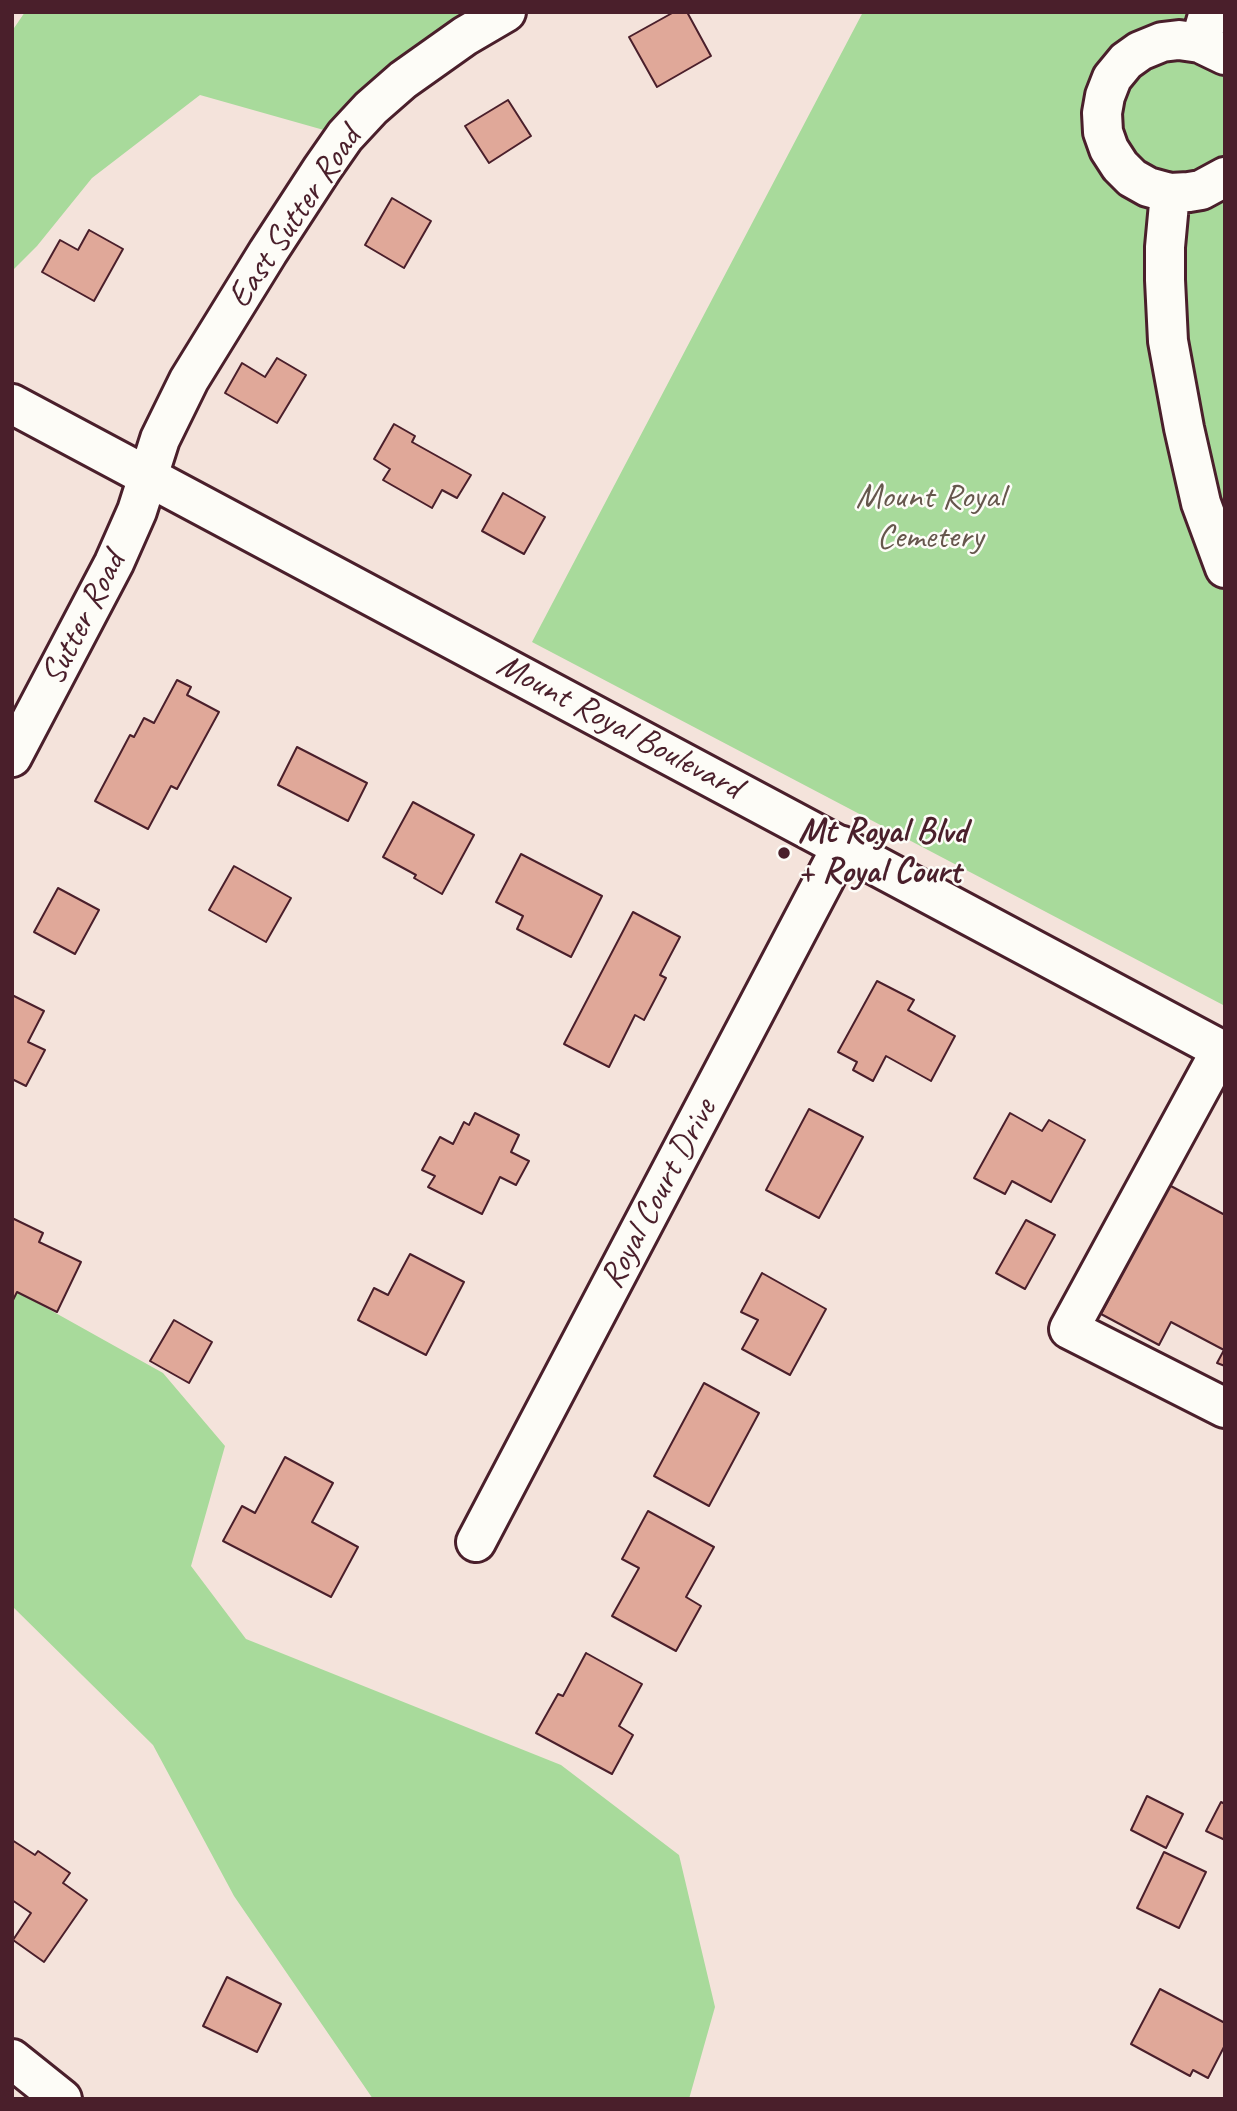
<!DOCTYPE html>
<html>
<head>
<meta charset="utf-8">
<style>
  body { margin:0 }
  #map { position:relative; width:1237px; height:2111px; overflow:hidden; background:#f4e3db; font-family:Caveat,sans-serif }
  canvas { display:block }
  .frame { position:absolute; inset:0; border:14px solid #4a1f2b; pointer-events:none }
</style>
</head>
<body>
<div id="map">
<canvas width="1237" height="2111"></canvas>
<div class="frame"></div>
</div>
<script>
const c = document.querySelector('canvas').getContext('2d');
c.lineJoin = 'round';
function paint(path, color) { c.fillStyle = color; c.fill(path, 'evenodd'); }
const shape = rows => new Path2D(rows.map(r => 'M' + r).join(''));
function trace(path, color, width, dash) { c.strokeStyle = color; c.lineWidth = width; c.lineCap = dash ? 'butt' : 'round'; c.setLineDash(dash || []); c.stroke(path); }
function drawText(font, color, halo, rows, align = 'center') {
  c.font = font + ' Caveat,sans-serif'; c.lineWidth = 5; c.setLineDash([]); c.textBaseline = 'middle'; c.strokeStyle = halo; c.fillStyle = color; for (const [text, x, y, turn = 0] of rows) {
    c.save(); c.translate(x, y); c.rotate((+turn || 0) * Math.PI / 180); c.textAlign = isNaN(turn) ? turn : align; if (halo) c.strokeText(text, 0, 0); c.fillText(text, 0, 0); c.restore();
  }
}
paint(shape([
  [25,12,506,12,345,136,200,95,92,178,37,246,12,271,12,31],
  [863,12,1225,12,1225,1006,532,642],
  [12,1275,18,1292,163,1373,225,1446,191,1566,246,1639,561,1765,679,1855,715,2007,689,2099,373,2099,234,1896,153,1745,12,1606]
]), '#a8da9b');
const building = shape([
  [674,12,687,12,711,56,657,87,629,37,674,12],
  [508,100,531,136,489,163,465,126,508,100],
  [392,198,431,221,404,268,365,245,392,198],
  [89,230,123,249,94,301,42,272,60,240,78,250,89,230],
  [277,358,306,375,277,423,225,393,242,363,265,377,277,358],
  [394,424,415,436,412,442,471,475,457,498,442,490,432,508,383,480,390,469,374,459,394,424],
  [503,493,545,517,524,554,482,531,503,493],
  [177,680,191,687,187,695,219,712,177,789,171,786,148,829,95,801,130,735,134,737,144,718,154,723,177,680],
  [297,747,367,783,348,821,278,785,297,747],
  [413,802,474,835,442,894,414,878,416,875,383,857,413,802],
  [521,854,602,896,571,957,517,929,523,916,496,902,521,854],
  [234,866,291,898,266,942,209,910,234,866],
  [58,888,99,910,75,954,34,932,58,888],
  [633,912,680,937,660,975,666,978,644,1020,635,1015,609,1067,564,1044,633,912],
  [877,981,914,1000,908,1010,955,1036,931,1081,886,1056,873,1081,853,1070,857,1062,838,1052,877,981],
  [12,995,44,1011,28,1042,45,1050,26,1086,12,1079,12,995],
  [809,1109,863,1137,819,1218,766,1190,809,1109],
  [475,1113,519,1135,511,1152,529,1161,516,1185,500,1177,482,1214,428,1187,435,1176,422,1170,440,1137,453,1144,464,1122,469,1125,475,1113],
  [1010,1113,1042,1131,1049,1120,1085,1140,1051,1202,1012,1181,1005,1194,974,1178,1010,1113],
  [1169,1185,1225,1215,1225,1366,1217,1363,1224,1350,1171,1322,1159,1345,1101,1314,1169,1185],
  [12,1218,43,1233,39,1242,81,1262,57,1312,17,1292,12,1302,12,1218],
  [1026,1220,1055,1235,1025,1289,996,1273,1026,1220],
  [410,1254,464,1282,426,1355,358,1320,374,1288,388,1295,410,1254],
  [762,1273,826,1309,790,1375,742,1349,758,1320,741,1312,762,1273],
  [174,1320,212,1342,189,1383,150,1361,174,1320],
  [704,1383,759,1413,709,1506,654,1476,704,1383],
  [285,1457,333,1483,312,1522,358,1547,331,1597,223,1541,242,1506,255,1513,285,1457],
  [648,1511,714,1547,686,1597,701,1606,676,1651,612,1616,639,1568,622,1559,648,1511],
  [586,1653,642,1684,619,1726,633,1735,612,1774,536,1733,558,1694,563,1696,586,1653],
  [1147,1796,1183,1814,1166,1848,1131,1830,1147,1796],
  [1221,1802,1225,1804,1225,1840,1206,1831,1221,1802],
  [12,1840,35,1855,38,1851,70,1873,63,1883,87,1900,44,1962,13,1940,31,1913,12,1900,12,1840],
  [1164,1852,1206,1872,1179,1928,1137,1908,1164,1852],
  [227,1977,281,2004,257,2052,203,2026,227,1977],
  [1160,1989,1225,2023,1225,2045,1208,2078,1193,2070,1190,2076,1131,2044,1160,1989]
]);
paint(building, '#e0a899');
trace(building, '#4a1f2b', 2);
const minor = shape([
  [1200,43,1209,12],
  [1225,55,1200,43,1179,40,1162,42,1140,51,1126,61,1112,78,1105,96,1102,113,1103,132,1109,149,1120,166,1132,178,1148,187,1170,193,1189,192,1201,190,1225,177],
  [1170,193,1165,247,1165,280,1168,341,1184,428,1201,503,1225,568],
  [12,757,114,563,137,511,160,439,189,380,268,252,322,169,345,136,371,108,403,80,465,36,506,12],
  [1221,1050,1069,1329,1225,1408],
  [476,1542,842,846],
  [12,2059,62,2099]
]);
const major = shape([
  [12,404,1225,1052]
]);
trace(minor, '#4a1f2b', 44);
trace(major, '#4a1f2b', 44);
trace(minor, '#fdfcf7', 38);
trace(major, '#fdfcf7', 38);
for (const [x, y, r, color] of [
  [784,853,7,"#4a1f2b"]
]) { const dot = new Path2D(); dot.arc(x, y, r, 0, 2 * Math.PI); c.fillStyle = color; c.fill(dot); trace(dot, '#fdfcf7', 2.5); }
drawText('35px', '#4a1f2b', '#fdfcf7', [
  ["East Sutter Road",295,218,-56],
  ["Sutter Road",84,619,-63],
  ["Mount Royal Boulevard",619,727,28],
  ["Royal Court Drive",659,1194,-62]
]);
drawText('35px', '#66574d', '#fdfcf7', [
  ["Mount Royal",930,498],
  ["Cemetery",930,538]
]);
drawText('bold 35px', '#4a1f2b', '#fdfcf7', [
  ["Mt Royal Blvd",798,833],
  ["+ Royal Court",798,873]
], 'left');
</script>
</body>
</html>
